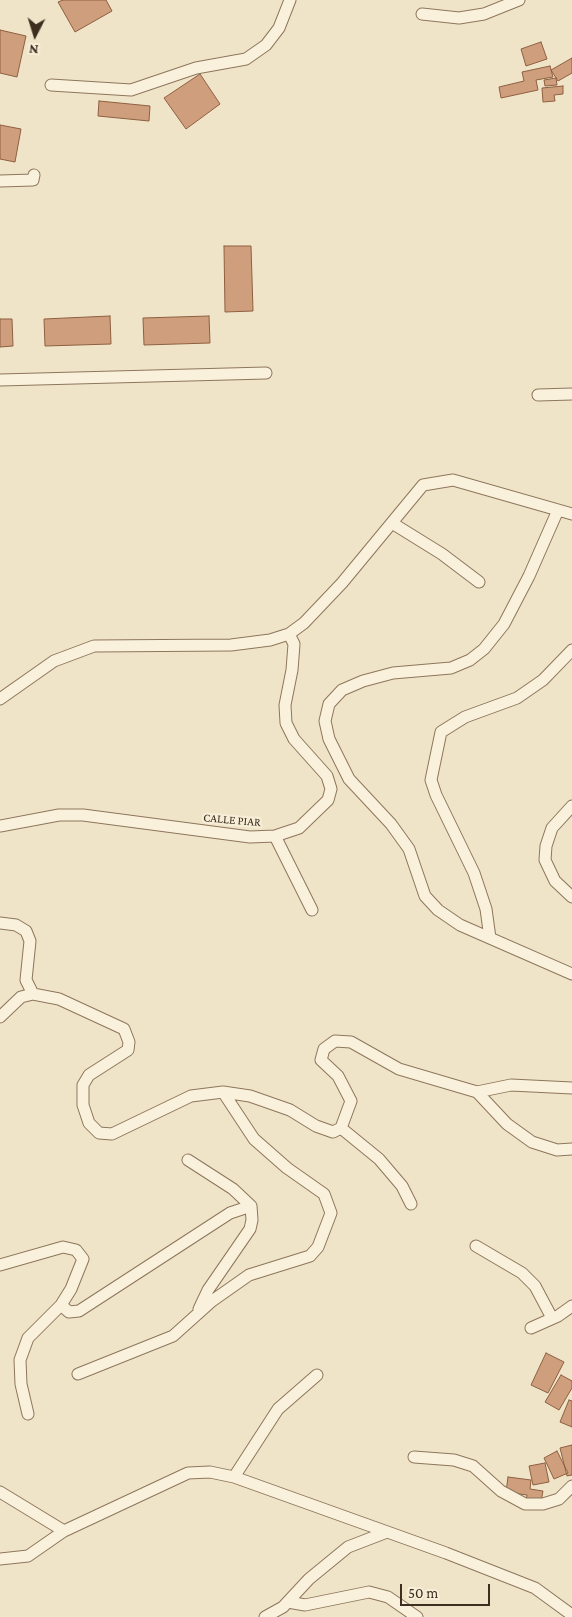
<!DOCTYPE html>
<html>
<head>
<meta charset="utf-8">
<style>
  body { margin:0 }
  #map { position:relative; width:572px; height:1617px; overflow:hidden; background:#f0e4c8; font-family:"Crimson Pro",serif }
  canvas { display:block }
  .north { position:absolute; left:10px; top:10px; width:50px; height:50px; -webkit-text-stroke:4px #f7eed8; paint-order:stroke; rotate:185deg; font-size:14px; font-weight:700; line-height:20px; text-align:center; color:#3d2e20 }
  .north::after { content:''; display:block; margin:auto; width:18px; height:22px; background:#3d2e20; clip-path:polygon(50% 0,100% 100%,50% 72%,0 100%) }
  .scale { position:absolute; left:400px; top:1584px; width:90px; height:22px; box-sizing:border-box; border:2px solid #3d2e20; border-top:0; padding-left:6px; font-size:15px; line-height:18px; white-space:nowrap; color:#3d2e20; -webkit-text-stroke:4px #f7eed8; paint-order:stroke }
</style>
</head>
<body>
<div id="map">
<canvas width="572" height="1617"></canvas>
<div class="north">N</div>
<div class="scale">50 m</div>
</div>
<script>
const c = document.querySelector('canvas').getContext('2d');
c.lineJoin = 'round';
function paint(path, color) { c.fillStyle = color; c.fill(path, 'evenodd'); }
const shape = rows => new Path2D(rows.map(r => 'M' + r).join(''));
function trace(path, color, width, dash) { c.strokeStyle = color; c.lineWidth = width; c.lineCap = dash ? 'butt' : 'round'; c.setLineDash(dash || []); c.stroke(path); }
function drawText(font, color, halo, rows, align = 'center') {
  c.font = font + ' "Crimson Pro",serif'; c.lineWidth = 4.5; c.setLineDash([]); c.textBaseline = 'middle'; c.strokeStyle = halo; c.fillStyle = color; for (const [text, x, y, turn = 0] of rows) {
    c.save(); c.translate(x, y); c.rotate((+turn || 0) * Math.PI / 180); c.textAlign = isNaN(turn) ? turn : align; if (halo) c.strokeText(text, 0, 0); c.fillText(text, 0, 0); c.restore();
  }
}
const building = shape([
  [63,0,106,0,112,11,75,32,58,2,63,0],
  [0,30,26,36,17,77,0,73,0,30],
  [541,42,547,59,526,66,521,49,541,42],
  [572,58,572,73,558,81,551,70,572,58],
  [550,66,553,77,536,80,538,90,501,98,499,87,524,81,522,72,550,66],
  [200,74,220,104,186,129,164,98,200,74],
  [556,78,557,85,545,86,544,80,556,78],
  [563,86,563,94,554,95,555,101,543,102,542,88,563,86],
  [99,101,150,106,149,121,98,116,99,101],
  [0,125,21,129,15,162,0,159,0,125],
  [224,246,251,246,253,311,225,312,224,246],
  [110,316,111,344,45,346,44,319,110,316],
  [209,316,210,343,144,345,143,318,209,316],
  [0,319,12,319,13,346,0,347,0,319],
  [546,1353,564,1362,548,1393,531,1385,546,1353],
  [561,1375,572,1381,572,1388,559,1410,545,1402,561,1375],
  [569,1400,572,1401,572,1427,560,1422,569,1400],
  [572,1445,572,1475,567,1476,560,1448,572,1445],
  [557,1451,568,1473,554,1479,544,1458,557,1451],
  [545,1463,549,1482,533,1485,529,1466,545,1463],
  [508,1477,531,1480,530,1489,543,1491,541,1502,526,1502,527,1495,506,1492,508,1477]
]);
paint(building, '#cf9f7d');
trace(building, '#8d5f41', 1);
const minor = shape([
  [422,14,459,18,484,14,519,0],
  [51,85,131,90,196,68,246,59,266,45,279,28,290,0],
  [0,181,33,180,34,175],
  [0,380,266,373],
  [538,395,572,394],
  [558,510,529,576,504,624,484,649,470,660,451,668,393,673,363,681,342,690,329,704,325,721,329,739,349,779,391,824,409,849,425,896,438,910,460,925,572,974],
  [392,523,442,554,479,582],
  [0,699,54,661,94,646,231,645,270,640,289,634,304,623,342,583,423,485,453,480,572,514],
  [572,806,552,828,546,846,545,860,555,881,572,897],
  [0,826,59,815,83,815,250,837,275,836,299,828,328,800,331,789,327,776,294,739,286,723,285,705,292,670,294,644,289,634],
  [275,836,312,910],
  [0,923,16,925,26,931,30,941,26,980,33,994],
  [490,938,486,909,474,873,436,795,431,780,441,732,465,717,517,698,543,680,572,650],
  [0,1017,21,997,33,994,59,999,124,1029,129,1042,128,1050,89,1075,83,1085,83,1105,89,1123,99,1133,112,1134,191,1096,223,1092],
  [572,1088,511,1085,477,1092,507,1124,532,1142,557,1150,572,1149],
  [341,1128,379,1159,402,1186,411,1204],
  [188,1160,233,1189,251,1206],
  [476,1246,522,1273,535,1286,552,1318],
  [0,1265,63,1247,76,1250,83,1259,71,1289,61,1305,69,1312,79,1311,230,1213,251,1206,252,1220,250,1229,208,1290,199,1309],
  [531,1328,558,1316,572,1306],
  [78,1374,173,1336,212,1301,249,1275,310,1256,318,1247,331,1213,324,1194,287,1168,254,1139,223,1092,250,1096,290,1110,316,1126,333,1132,341,1128,351,1101,338,1076,321,1060,324,1049,335,1041,351,1042,399,1069,477,1092],
  [28,1414,21,1384,20,1360,28,1338,61,1305],
  [414,1457,454,1460,473,1466,501,1491,525,1504,543,1504,559,1499,572,1486],
  [234,1477,278,1409,317,1375],
  [0,1492,64,1531],
  [0,1559,28,1556,64,1531,188,1473,210,1472,234,1477,446,1553,535,1588,572,1615],
  [288,1602,305,1605,369,1592,388,1597,417,1617],
  [265,1617,283,1607,309,1579,348,1547,387,1532]
]);
trace(minor, '#8d765c', 13);
trace(minor, '#faf1dc', 11);
drawText('12px', '#3d2e20', '#f7eed8', [
  ["CALLE PIAR",232,820,5]
]);
</script>
</body>
</html>
